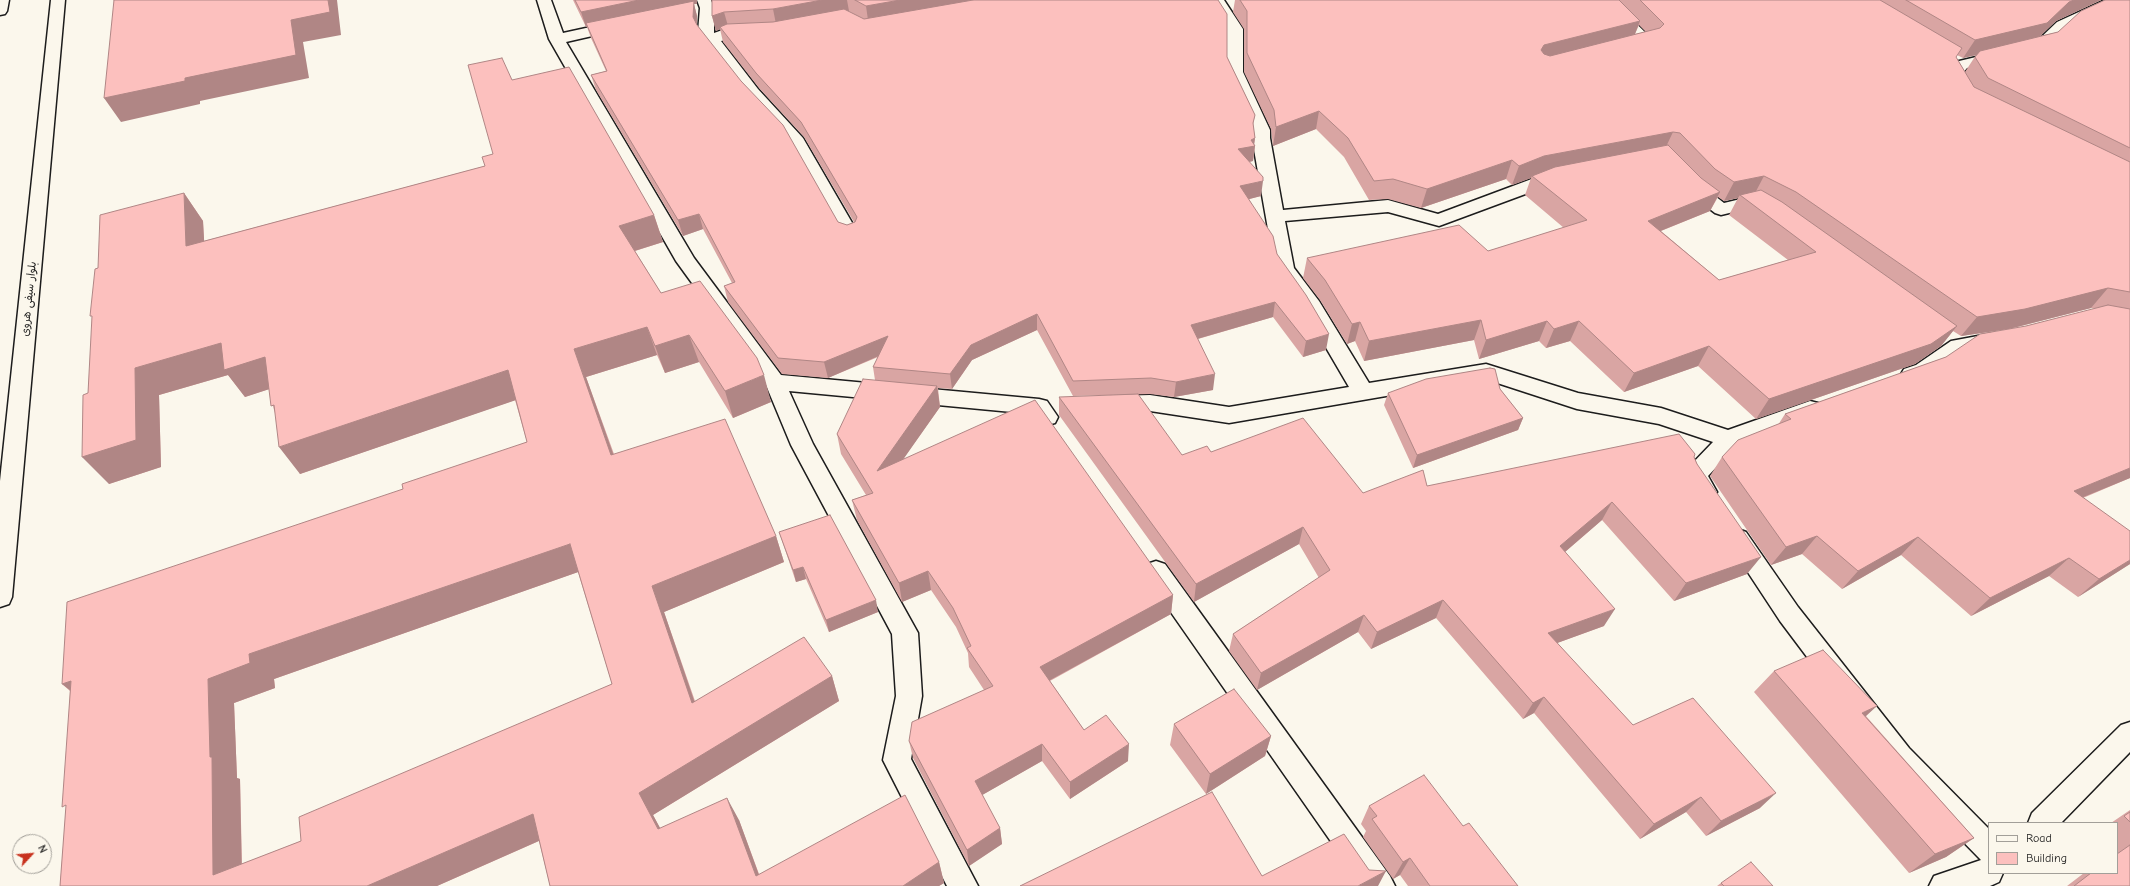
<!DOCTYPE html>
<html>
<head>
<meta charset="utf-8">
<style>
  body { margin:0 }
  #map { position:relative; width:2130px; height:886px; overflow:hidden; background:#fbf7ec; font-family:"Comic Neue",sans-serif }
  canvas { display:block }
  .legend { position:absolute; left:1988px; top:822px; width:130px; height:52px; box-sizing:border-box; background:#fbf7ec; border:1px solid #a29f99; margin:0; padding:5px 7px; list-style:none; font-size:12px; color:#1c1c1c }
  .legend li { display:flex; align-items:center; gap:8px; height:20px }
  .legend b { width:20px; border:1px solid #a29f99 }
  .north { position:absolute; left:12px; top:834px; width:40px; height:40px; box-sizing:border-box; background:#fbf7ec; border:1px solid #a29f99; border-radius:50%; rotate:64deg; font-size:11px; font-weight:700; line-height:16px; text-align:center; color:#1c1c1c }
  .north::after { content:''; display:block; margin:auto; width:14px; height:18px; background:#c8321e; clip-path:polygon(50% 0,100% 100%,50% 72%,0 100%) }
</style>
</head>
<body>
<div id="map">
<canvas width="2130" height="886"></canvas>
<ul class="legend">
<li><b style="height:5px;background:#fbf7ec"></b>Road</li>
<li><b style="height:11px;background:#fcc0be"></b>Building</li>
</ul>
<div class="north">N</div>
</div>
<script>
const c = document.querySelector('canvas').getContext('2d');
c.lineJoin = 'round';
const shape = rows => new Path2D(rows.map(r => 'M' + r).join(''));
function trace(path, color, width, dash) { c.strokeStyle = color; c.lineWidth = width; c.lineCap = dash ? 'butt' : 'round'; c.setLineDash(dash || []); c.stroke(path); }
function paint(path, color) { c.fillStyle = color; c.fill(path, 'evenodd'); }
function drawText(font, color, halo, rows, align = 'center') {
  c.font = font + ' "Comic Neue","Playpen Sans Arabic",sans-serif'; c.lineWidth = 4; c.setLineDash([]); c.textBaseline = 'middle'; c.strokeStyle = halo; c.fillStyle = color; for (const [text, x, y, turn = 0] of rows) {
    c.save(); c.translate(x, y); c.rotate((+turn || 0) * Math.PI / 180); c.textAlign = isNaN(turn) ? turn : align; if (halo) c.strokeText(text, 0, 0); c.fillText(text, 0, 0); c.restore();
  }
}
const minor = shape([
  [537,0,551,0,563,33,618,21,623,23,626,26,623,29,566,42,694,258,781,375,1039,399,1047,401,1058,417,1055,423,1047,425,1039,423,1033,414,789,391,813,444,918,633,922,696,911,759,978,886,947,886,883,760,896,696,892,634,791,445,766,385,676,261,549,39,537,0],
  [697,0,711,0,714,8,714,33,728,28,751,26,756,28,759,31,756,34,721,41,758,89,803,138,858,233,856,237,849,239,842,237,787,140,746,95,702,39,698,32,700,8,697,0],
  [1210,0,1224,0,1243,29,1243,72,1270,130,1270,138,1283,210,1388,200,1438,214,1537,177,1556,174,1562,175,1565,179,1562,183,1547,186,1439,226,1388,212,1285,221,1294,268,1319,301,1369,383,1486,364,1578,393,1661,408,1728,430,1810,401,1818,403,1821,409,1818,415,1737,445,1708,476,1717,492,1714,498,1706,501,1698,498,1684,475,1687,469,1713,442,1659,424,1577,409,1485,379,1229,423,1150,411,1115,412,1107,410,1104,404,1107,398,1115,396,1150,395,1229,407,1349,387,1304,310,1275,269,1252,138,1254,130,1227,72,1227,29,1210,0],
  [1596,0,1612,0,1652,39,1655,42,1652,45,1629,51,1624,49,1621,46,1624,43,1636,40,1596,0],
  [2105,0,2124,0,2122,3,2067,28,2045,49,1967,68,1961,75,1970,90,1968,93,1956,93,1945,75,1955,62,2035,43,2057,22,2105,0],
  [1691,181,1697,182,1724,203,1753,196,1767,203,1770,207,1767,211,1761,213,1750,208,1721,215,1715,213,1685,190,1682,186,1685,182,1691,181],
  [1994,333,2001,335,2004,340,2001,345,1964,352,1930,375,1911,381,1904,379,1901,374,1904,369,1916,365,1951,341,1994,333],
  [1738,529,1746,532,1798,607,1909,748,1989,829,1989,873,2003,873,1999,882,1990,886,1929,886,1934,876,1981,860,1889,766,1780,621,1726,539,1730,532,1738,529],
  [1156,561,1165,564,1390,876,1395,886,1362,886,1147,578,1144,571,1147,564,1156,561],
  [2130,722,2130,752,2061,823,2028,823,2032,813,2121,725,2130,722]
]);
const secondary = shape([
  [0,0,9,0,7,11,5,14,0,15,0,0],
  [51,0,65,0,12,597,9,604,0,607,0,481,51,0]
]);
trace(minor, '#1c1c1c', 3);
trace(secondary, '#1c1c1c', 3);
paint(minor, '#fbf7ec');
paint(secondary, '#fbf7ec');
paint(shape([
  [573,0,697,0,697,4,694,4,697,16,697,25,838,222,847,225,854,222,804,137,759,88,723,42,720,29,716,31,712,16,712,0,1218,0,1227,57,1255,115,1253,125,1255,138,1254,144,1255,146,1253,161,1249,162,1261,196,1249,199,1326,350,1303,357,1273,317,1198,339,1213,390,1174,397,1150,394,1073,396,1037,330,972,360,952,389,938,388,940,407,903,459,1173,595,1171,614,1050,681,1084,730,1128,761,1070,799,1042,761,982,795,1000,828,1002,844,969,866,913,758,909,741,984,690,969,667,968,653,956,627,931,590,902,602,857,520,852,500,866,495,841,454,837,434,875,380,873,367,878,357,828,378,782,374,728,302,724,286,732,283,703,229,683,236,596,90,591,75,606,71,591,38,587,27,586,27],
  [1235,0,2101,0,2056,21,2040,36,2058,32,2130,0,2130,478,2083,498,2130,564,2078,597,2049,576,1971,616,1901,555,1842,589,1802,554,1771,565,1710,476,1722,457,1778,425,1785,414,1946,357,2026,326,2096,309,2091,308,2009,329,1961,336,1953,331,1941,346,1915,364,1756,419,1698,366,1624,392,1570,341,1546,348,1539,341,1479,359,1474,340,1364,361,1355,341,1347,344,1320,300,1303,278,1307,258,1488,251,1564,228,1525,195,1531,178,1512,185,1506,179,1421,208,1388,199,1369,200,1344,157,1316,129,1273,146,1271,129,1244,72,1244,29,1233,12],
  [1639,25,1646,32,1635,34],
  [1957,55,1963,58,1976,55,1965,72,1956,57],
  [1718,197,1724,201,1738,198,1729,215,1788,260,1719,280,1661,231,1710,211],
  [512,80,654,215,663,242,635,251,661,293,771,402,733,418,699,362,665,373,657,355,586,377,614,454,776,536,784,562,664,612,695,701,832,676,839,701,653,815,660,828,739,820,759,874,939,862,944,883,939,886,550,886,539,841,437,886,60,886,66,809,70,691,62,684,403,489,527,442,515,400,300,474,274,410,269,389,245,397,228,375,159,395,161,467,109,484,88,393,98,268,184,193,203,221,204,241,485,166,493,154],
  [578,572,612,684,301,841,242,864,240,779,237,778,234,703,275,688,274,679],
  [1500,389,1523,418,1518,430,1413,468,1384,405,1388,393],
  [1059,397,1182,455,1211,452,1363,493,1694,457,1747,574,1674,601,1602,520,1565,552,1604,626,1557,643,1633,725,1760,808,1706,836,1686,812,1640,839,1534,713,1523,719,1436,618,1371,649,1358,632,1257,690,1229,651,1233,634,1319,578,1299,544,1194,602,1059,415],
  [779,532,878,612,829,632,806,579,796,582],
  [1774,671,1866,716,1974,838,1946,857,1909,873,1754,692],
  [1174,724,1271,736,1265,756,1206,794,1170,745],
  [1369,806,1463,826,1518,886,1408,886,1400,875,1393,879,1363,837,1366,831,1361,824],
  [2130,810,2130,886,2067,886,2084,873,2117,873,2117,823,2111,823],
  [1721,883,1773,886,1717,886]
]), '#d9a5a3');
paint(shape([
  [328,0,337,0,341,35,303,42,309,78,200,101,200,104,121,122,104,98,185,78,291,20],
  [639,0,697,0,697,4,694,4,697,16,696,32,693,17,586,23,587,27,586,27,581,12],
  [822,0,847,0,849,11,776,24,773,9],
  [900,0,980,0,868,20,866,6],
  [2074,0,2101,0,2056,21,2034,42,1963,58,1975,40],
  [724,12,728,26,720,27,720,29,716,31,712,16],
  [1640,21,1633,39,1535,69,1541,50,1544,45],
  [1319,111,1316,129,1273,146,1276,127],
  [1673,132,1664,151,1532,176,1531,178,1512,185,1519,166,1544,156],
  [1255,138,1254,146,1255,146,1253,161,1236,165,1238,149,1251,140],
  [1512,160,1506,179,1421,208,1427,189],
  [1764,176,1754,195,1740,195,1738,198,1724,201,1734,182],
  [1263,181,1261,196,1238,202,1240,186],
  [1720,192,1710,211,1638,240,1648,221],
  [184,193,203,221,206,273,186,246],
  [699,214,703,229,683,236,678,220],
  [654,215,663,242,628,253,619,226],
  [2108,288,2091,308,2009,329,1961,336,1977,317],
  [1275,302,1273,317,1190,341,1191,325],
  [1037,314,1037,330,972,360,952,389,950,374,971,345],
  [1481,320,1474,340,1364,361,1369,341],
  [1547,321,1539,341,1479,359,1486,340],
  [1579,321,1570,341,1546,348,1554,329],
  [1360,322,1355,341,1347,344,1352,324],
  [1957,326,1941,346,1915,364,1756,419,1769,399],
  [647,327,657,355,586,377,623,482,611,455,574,349],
  [1329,334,1326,350,1303,357,1306,341],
  [689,335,699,362,665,373,655,346],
  [888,336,890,351,828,378,824,362],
  [221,343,265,357,285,384,245,397,228,375,159,395,161,467,109,484,82,457,135,368],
  [1709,346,1698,366,1624,392,1634,373],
  [508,370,522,398,300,474,279,447],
  [1215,374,1213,390,1174,397,1176,382],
  [764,375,771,402,733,418,725,391],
  [937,386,940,407,881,491,877,471],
  [1523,418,1518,430,1413,468,1417,455],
  [2130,468,2130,478,2054,509,2074,491],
  [1612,502,1602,520,1551,564,1560,546],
  [1303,527,1299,544,1194,602,1196,584],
  [776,536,784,562,664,612,703,727,692,703,652,586],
  [1817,536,1802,554,1771,565,1786,547],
  [1918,537,1901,555,1842,589,1858,571],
  [570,544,584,570,274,679,275,688,234,703,237,778,240,779,242,886,213,875,208,679,249,654],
  [1761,557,1747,574,1674,601,1686,583],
  [2069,558,2049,576,1971,616,1990,598],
  [2130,560,2130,564,2078,597,2099,579],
  [803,567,806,579,796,582,793,570],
  [928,571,931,590,902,602,899,583],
  [1173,595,1171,614,1041,685,1040,667],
  [876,600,878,612,829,632,826,620],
  [1443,600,1436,618,1371,649,1377,632],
  [1615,609,1604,626,1538,650,1548,633],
  [1364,615,1358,632,1257,690,1261,673],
  [832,676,839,701,653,815,672,850,658,829,639,793],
  [71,681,93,708,62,684],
  [1544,697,1534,713,1523,719,1533,703],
  [1877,706,1854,727,1862,713],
  [1271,736,1265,756,1206,794,1210,774],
  [1042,744,1042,761,977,798,975,781],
  [1129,744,1128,761,1070,799,1070,782],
  [1776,793,1760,808,1706,836,1721,821],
  [1701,797,1686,812,1640,839,1654,824],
  [727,798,739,820,763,886,756,876],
  [533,814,550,836,437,886,367,886],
  [1000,828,1002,844,969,866,967,850],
  [1974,838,1946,857,1909,873,1935,854],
  [1410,858,1400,875,1393,879,1403,862],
  [939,862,944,883,939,886,903,886],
  [1386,871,1378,886,1358,886]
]), '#b08685');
const building = shape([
  [114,0,328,0,330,12,291,20,296,55,185,78,185,81,104,98,114,0],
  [575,0,639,0,581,12,575,0],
  [712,0,822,0,773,9,724,12,712,16,712,0],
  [855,0,900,0,866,6,855,0],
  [973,0,1218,0,1227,14,1227,57,1255,115,1253,123,1255,138,1251,140,1255,146,1238,149,1263,177,1263,181,1240,186,1273,236,1277,254,1306,295,1329,334,1306,341,1275,302,1191,325,1215,374,1176,382,1151,378,1073,381,1037,314,971,345,950,374,873,367,888,336,824,362,778,358,724,286,735,282,699,214,678,220,591,75,607,71,586,23,694,1,693,17,697,25,741,81,783,125,838,222,847,225,855,222,857,217,801,122,756,73,720,27,727,24,773,22,844,9,864,19,973,0],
  [1240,0,1619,0,1640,21,1544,45,1541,50,1544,54,1550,56,1660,28,1664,24,1640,0,1880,0,1962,48,1956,57,1974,87,2130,162,2130,292,2108,288,2025,309,1977,317,1796,192,1764,176,1734,182,1715,169,1680,133,1673,132,1544,156,1519,166,1512,160,1427,189,1393,179,1374,181,1348,138,1319,111,1276,127,1274,110,1247,53,1247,11,1240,0],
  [1906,0,2074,0,2069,2,2047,23,1975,40,1906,0],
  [2105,0,2130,0,2130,148,1988,78,1975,57,1980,51,2058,32,2081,11,2105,0],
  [502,58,512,80,569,67,654,215,619,226,661,293,700,281,757,358,764,375,725,391,689,335,655,346,647,327,574,349,611,455,725,419,776,536,652,586,692,703,804,637,832,676,639,793,658,829,727,798,756,876,905,795,939,862,903,886,550,886,533,814,367,886,60,886,66,805,62,807,71,681,62,684,67,602,403,489,402,484,527,442,508,370,279,447,274,405,271,406,265,357,224,370,221,343,135,368,136,440,82,457,83,395,88,393,92,316,90,316,95,269,98,268,100,215,184,193,186,246,485,166,482,157,493,154,468,65,502,58],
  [570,544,612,684,299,817,301,841,213,875,212,757,210,757,208,679,250,663,249,654,570,544],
  [1668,145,1701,178,1720,192,1648,221,1719,280,1816,252,1740,195,1761,190,1782,202,1957,326,1931,344,1769,399,1709,346,1634,373,1579,321,1554,329,1547,321,1486,340,1481,320,1369,341,1360,322,1352,324,1325,280,1307,258,1459,225,1488,251,1587,220,1532,176,1555,167,1668,145],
  [2108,305,2130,309,2130,468,2074,491,2130,531,2130,560,2099,579,2069,558,1990,598,1918,537,1858,571,1817,536,1786,547,1722,457,1738,440,1791,419,1785,414,1946,357,1980,334,2026,326,2108,305],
  [1490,368,1495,369,1500,389,1523,418,1417,455,1388,393,1426,379,1490,368],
  [863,379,937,386,877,471,1035,400,1173,595,1040,667,1084,730,1106,715,1129,744,1070,782,1042,744,975,781,1000,828,967,850,909,741,912,722,993,686,967,648,971,646,953,608,928,571,899,583,852,500,873,493,837,434,863,379],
  [1138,394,1182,455,1207,446,1211,452,1303,418,1363,493,1423,470,1427,486,1679,434,1695,454,1694,457,1697,464,1761,557,1686,583,1612,502,1560,546,1615,609,1548,633,1633,725,1693,698,1776,793,1721,821,1701,797,1654,824,1544,697,1533,703,1443,600,1377,632,1364,615,1261,673,1233,634,1330,570,1303,527,1196,584,1059,397,1138,394],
  [830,515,876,600,826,620,803,567,793,570,779,532,830,515],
  [1823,650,1877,706,1862,713,1974,838,1935,854,1774,671,1823,650],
  [1234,689,1271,736,1210,774,1174,724,1234,689],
  [1424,775,1463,826,1469,823,1518,886,1430,886,1410,858,1403,862,1372,819,1377,816,1369,806,1424,775],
  [1212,792,1262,876,1344,834,1369,870,1386,871,1358,886,1020,886,1212,792],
  [2130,812,2130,822,2124,816,2130,812],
  [2130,845,2130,886,2074,886,2091,873,2117,873,2117,854,2130,845],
  [1751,862,1773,886,1724,886,1721,883,1751,862]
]);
paint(building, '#fcc0be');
trace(building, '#b08685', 1);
drawText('11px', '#1c1c1c', '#fbf7ec', [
  ["بلوار سیفی هروی",29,299,-84]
]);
</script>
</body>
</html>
